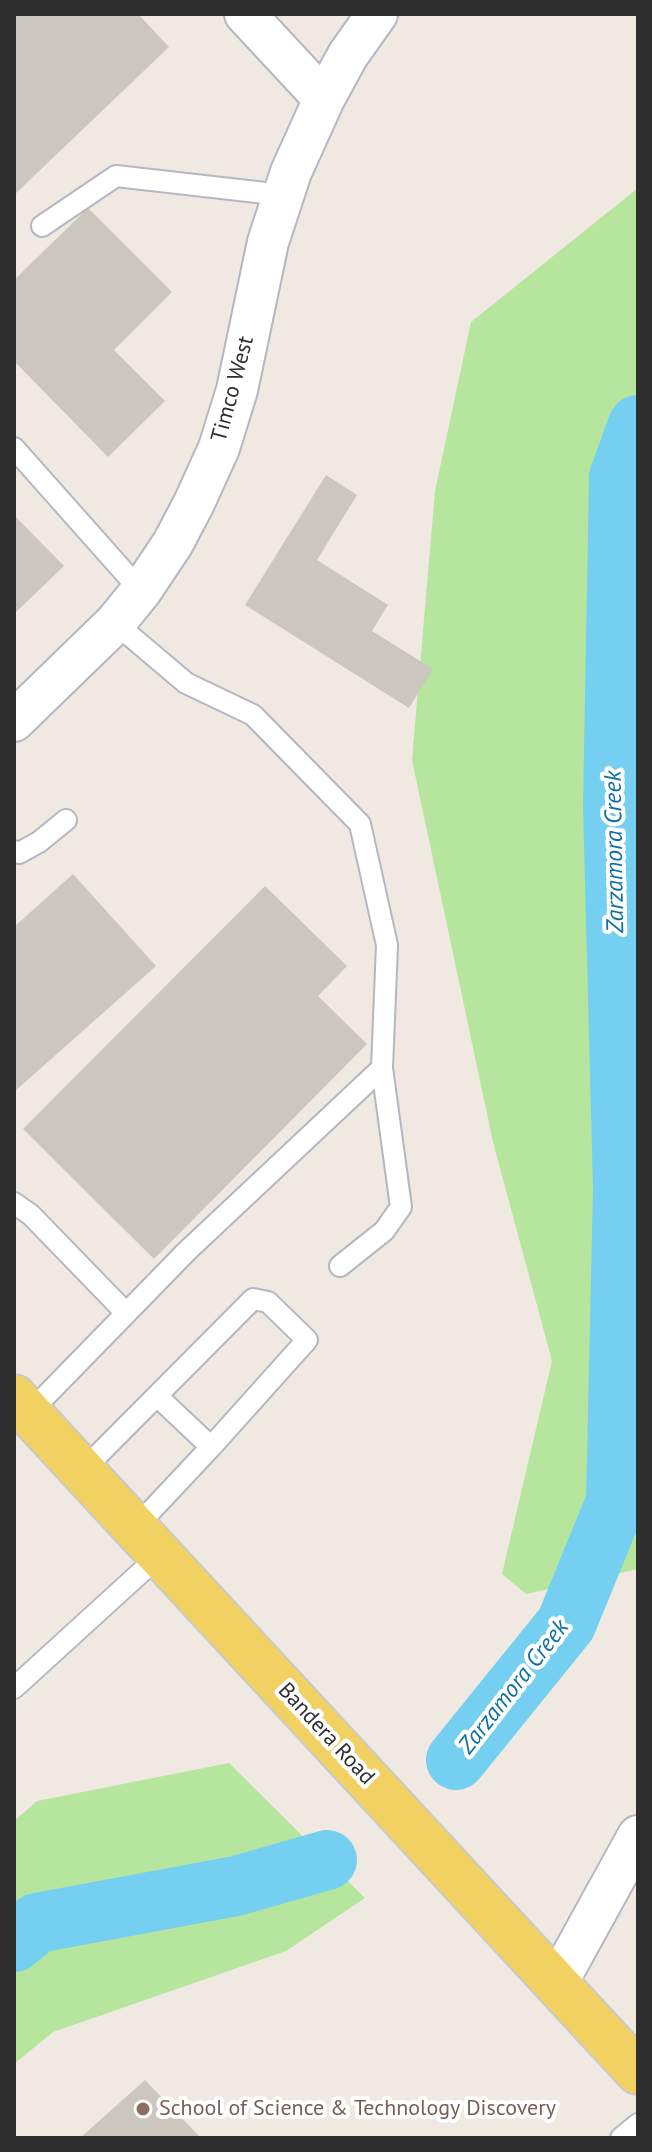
<!DOCTYPE html>
<html>
<head>
<meta charset="utf-8">
<style>
  body { margin:0 }
  #map { position:relative; width:652px; height:2152px; overflow:hidden; background:#efe9e1; font-family:"PT Sans",sans-serif }
  canvas { display:block }
  .frame { position:absolute; inset:0; border:16px solid #2e2e2e; pointer-events:none }
</style>
</head>
<body>
<div id="map">
<canvas width="652" height="2152"></canvas>
<div class="frame"></div>
</div>
<script>
const c = document.querySelector('canvas').getContext('2d');
c.lineJoin = 'round';
function paint(path, color) { c.fillStyle = color; c.fill(path, 'evenodd'); }
const shape = rows => new Path2D(rows.map(r => 'M' + r).join(''));
function trace(path, color, width, dash) { c.strokeStyle = color; c.lineWidth = width; c.lineCap = dash ? 'butt' : 'round'; c.setLineDash(dash || []); c.stroke(path); }
function drawText(font, color, halo, rows, align = 'center') {
  c.font = font + ' "PT Sans",sans-serif'; c.lineWidth = 8; c.setLineDash([]); c.textBaseline = 'middle'; c.strokeStyle = halo; c.fillStyle = color; for (const [text, x, y, turn = 0] of rows) {
    c.save(); c.translate(x, y); c.rotate((+turn || 0) * Math.PI / 180); c.textAlign = isNaN(turn) ? turn : align; if (halo) c.strokeText(text, 0, 0); c.fillText(text, 0, 0); c.restore();
  }
}
paint(shape([
  [638,188,638,1569,526,1594,502,1574,552,1361,493,1142,412,760,435,491,471,322],
  [229,1763,365,1898,286,1951,53,2032,14,2064,14,1821,37,1801]
]), '#b6e59e');
trace(shape([
  [456,1760,566,1624,616,1502,623,1189,613,806,619,477,638,425],
  [14,1942,37,1923,236,1886,327,1860]
]), '#75cff0', 60);
paint(shape([
  [14,14,138,14,169,47,14,195],
  [88,208,172,292,114,350,165,401,108,457,14,361,14,280],
  [326,475,357,495,317,560,388,605,372,631,433,669,409,708,245,605],
  [14,515,64,566,14,614],
  [73,874,156,966,14,1092,14,927],
  [265,886,347,966,318,996,367,1044,154,1259,23,1129],
  [145,2080,201,2138,80,2138]
]), '#cbc7bf');
const lane = shape([
  [42,226,116,176,283,195],
  [14,448,141,591],
  [14,851,19,853,39,842,66,820],
  [14,1203,31,1215,126,1313],
  [340,1266,384,1231,401,1207,382,1068],
  [29,1413,187,1251,382,1068,387,945,360,824,253,715,186,683,115,623],
  [82,1471,253,1299,268,1302,307,1340,211,1447],
  [135,1528,211,1447,157,1396],
  [14,1688,160,1555],
  [621,2138,638,2124]
]);
const street = shape([
  [245,14,324,99],
  [14,721,115,623,141,591,173,543,194,503,219,448,237,390,268,242,291,172,324,99,348,55,377,14],
  [557,1983,638,1836]
]);
const primary = shape([
  [14,1397,638,2072]
]);
trace(lane, '#b4b7c1', 24);
trace(street, '#b4b7c1', 44);
trace(primary, '#c9c9c9', 48);
trace(lane, '#fff', 20);
trace(street, '#fff', 40);
trace(primary, '#f2d163', 44);
for (const [x, y, r, color] of [
  [143,2109,8,"#8d6e63"]
]) { const dot = new Path2D(); dot.arc(x, y, r, 0, 2 * Math.PI); c.fillStyle = color; c.fill(dot); trace(dot, '#fff', 3); }
drawText('22px', '#2e2e2e', '#fff', [
  ["Timco West",233,389,-75],
  ["Bandera Road",326,1734,47]
]);
drawText('22px', '#785e54', '#fff', [
  ["School of Science & Technology Discovery",159,2109]
], 'left');
drawText('italic 24px', '#0d6fa3', '#fff', [
  ["Zarzamora Creek",615,852,-91],
  ["Zarzamora Creek",514,1687,-52]
]);
</script>
</body>
</html>
